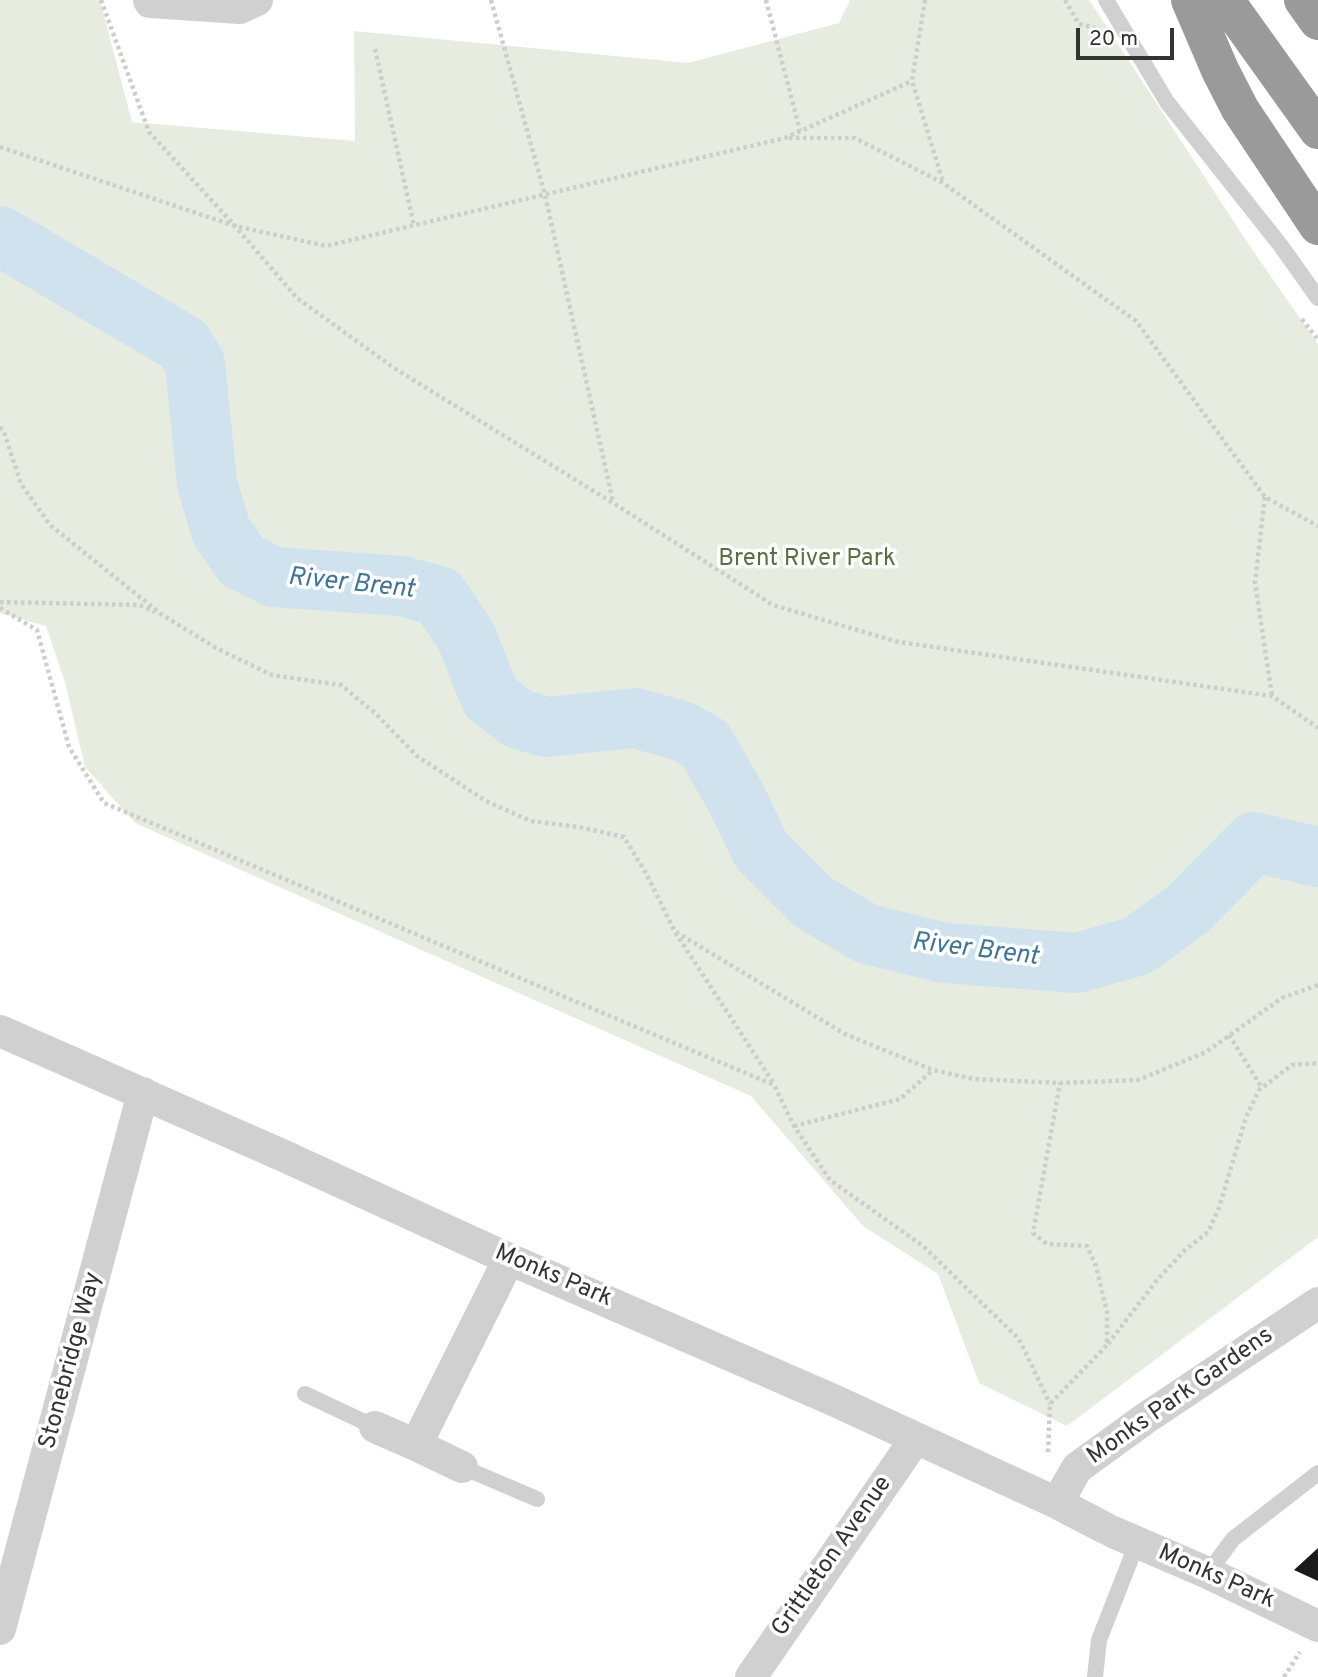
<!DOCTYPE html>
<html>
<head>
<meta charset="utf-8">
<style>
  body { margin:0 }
  #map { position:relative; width:1318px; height:1677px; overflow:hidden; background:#fff; font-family:Overpass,sans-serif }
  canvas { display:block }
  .scale { position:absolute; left:1076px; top:28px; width:98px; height:32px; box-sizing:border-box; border:4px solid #333; border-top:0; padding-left:9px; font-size:21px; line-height:24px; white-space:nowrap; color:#333; -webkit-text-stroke:5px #fff; paint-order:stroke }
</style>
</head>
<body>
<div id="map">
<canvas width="1318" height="1677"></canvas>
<div class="scale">20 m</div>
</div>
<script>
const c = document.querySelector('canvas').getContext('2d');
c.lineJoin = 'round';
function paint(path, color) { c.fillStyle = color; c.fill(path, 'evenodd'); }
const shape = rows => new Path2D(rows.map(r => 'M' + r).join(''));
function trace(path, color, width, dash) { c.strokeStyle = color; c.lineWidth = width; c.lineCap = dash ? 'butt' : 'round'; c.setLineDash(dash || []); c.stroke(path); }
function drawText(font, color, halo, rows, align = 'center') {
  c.font = font + ' Overpass,sans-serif'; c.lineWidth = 7; c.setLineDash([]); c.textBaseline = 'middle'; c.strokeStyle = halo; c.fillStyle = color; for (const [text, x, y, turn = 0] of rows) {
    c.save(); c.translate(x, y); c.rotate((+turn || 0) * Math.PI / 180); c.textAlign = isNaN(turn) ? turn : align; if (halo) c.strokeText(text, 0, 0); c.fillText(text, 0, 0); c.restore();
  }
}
paint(shape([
  [0,0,100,0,132,122,355,141,354,31,688,63,839,23,850,0,1089,0,1251,248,1318,344,1318,1237,1067,1426,979,1383,938,1274,863,1226,751,1096,135,823,85,767,65,682,46,626,0,613]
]), '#e6ecdf');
trace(shape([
  [0,236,183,344,195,363,207,483,221,531,242,561,274,577,401,586,439,596,466,636,490,697,518,719,547,727,635,718,682,731,705,744,736,798,761,850,813,902,867,934,945,953,1077,963,1137,946,1187,910,1254,842,1318,857]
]), '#cfe2ee', 60);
paint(shape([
  [1318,1548,1318,1581,1294,1570]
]), '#1a1a1a');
trace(shape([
  [101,0,149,132,235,226,297,298,394,368,613,503,773,605,898,642,1272,696,1318,728],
  [491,0,545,195,613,502],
  [766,0,800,131],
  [925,0,912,81,943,182],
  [1065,0,1079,24,1095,28],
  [375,49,414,226],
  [789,138,855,138,943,183,1136,321,1265,497,1318,526],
  [0,147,235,226,326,246,785,138,912,81],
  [1302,319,1318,340],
  [0,427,4,432,21,484,50,525,161,614,216,648,272,675,341,685,375,713,417,756,486,801,531,821,579,827,624,837,647,875,675,932,774,1084],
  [1265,497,1255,582,1272,696],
  [0,602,139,605,155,612],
  [0,608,37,630,69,747,104,803,774,1085,794,1126,830,1180,923,1246,1019,1339,1050,1404],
  [676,932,845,1034,933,1070,974,1079,1060,1083,1138,1080,1206,1052,1282,998,1318,985],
  [1229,1035,1262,1088],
  [794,1126,900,1099,933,1070],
  [1108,1344,1157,1280,1185,1250,1208,1232,1219,1208,1246,1117,1259,1090,1292,1065,1318,1063],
  [1048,1452,1050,1404,1107,1345,1107,1312,1096,1266,1087,1246,1047,1244,1033,1233,1060,1083],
  [1284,1677,1300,1652]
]), '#cdcdcd', 4.5, [3.5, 3.5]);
trace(shape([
  [1106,0,1167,102,1281,246,1318,298],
  [305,1394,375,1427],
  [462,1467,537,1499],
  [1208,1573,1233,1539,1318,1473],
  [1095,1677,1099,1640,1137,1543]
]), '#d0d0d0', 16);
trace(shape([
  [149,0,150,2,240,8,257,0],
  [0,1031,284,1156,509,1259,831,1399,1057,1503,1105,1528],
  [375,1427,416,1445,509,1259],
  [416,1445,462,1467],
  [1057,1503,1077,1468,1146,1418,1318,1303],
  [1113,1532,1208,1573,1318,1626],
  [0,1629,143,1093],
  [751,1677,916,1438]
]), '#d0d0d0', 32);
trace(shape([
  [1190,0,1220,70,1240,109,1318,226],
  [1225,0,1318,130],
  [1303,0,1318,21]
]), '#9a9a9a', 38);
drawText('24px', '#56703f', '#fff', [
  ["Brent River Park",807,560]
]);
drawText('24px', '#333', '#fff', [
  ["Monks Park",553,1277,23],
  ["Stonebridge Way",72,1361,-75],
  ["Monks Park Gardens",1181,1397,-35],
  ["Grittleton Avenue",833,1557,-55],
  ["Monks Park",1216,1578,24]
]);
drawText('italic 26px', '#3f7597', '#fff', [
  ["River Brent",351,585,6],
  ["River Brent",975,951,7]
]);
</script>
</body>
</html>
